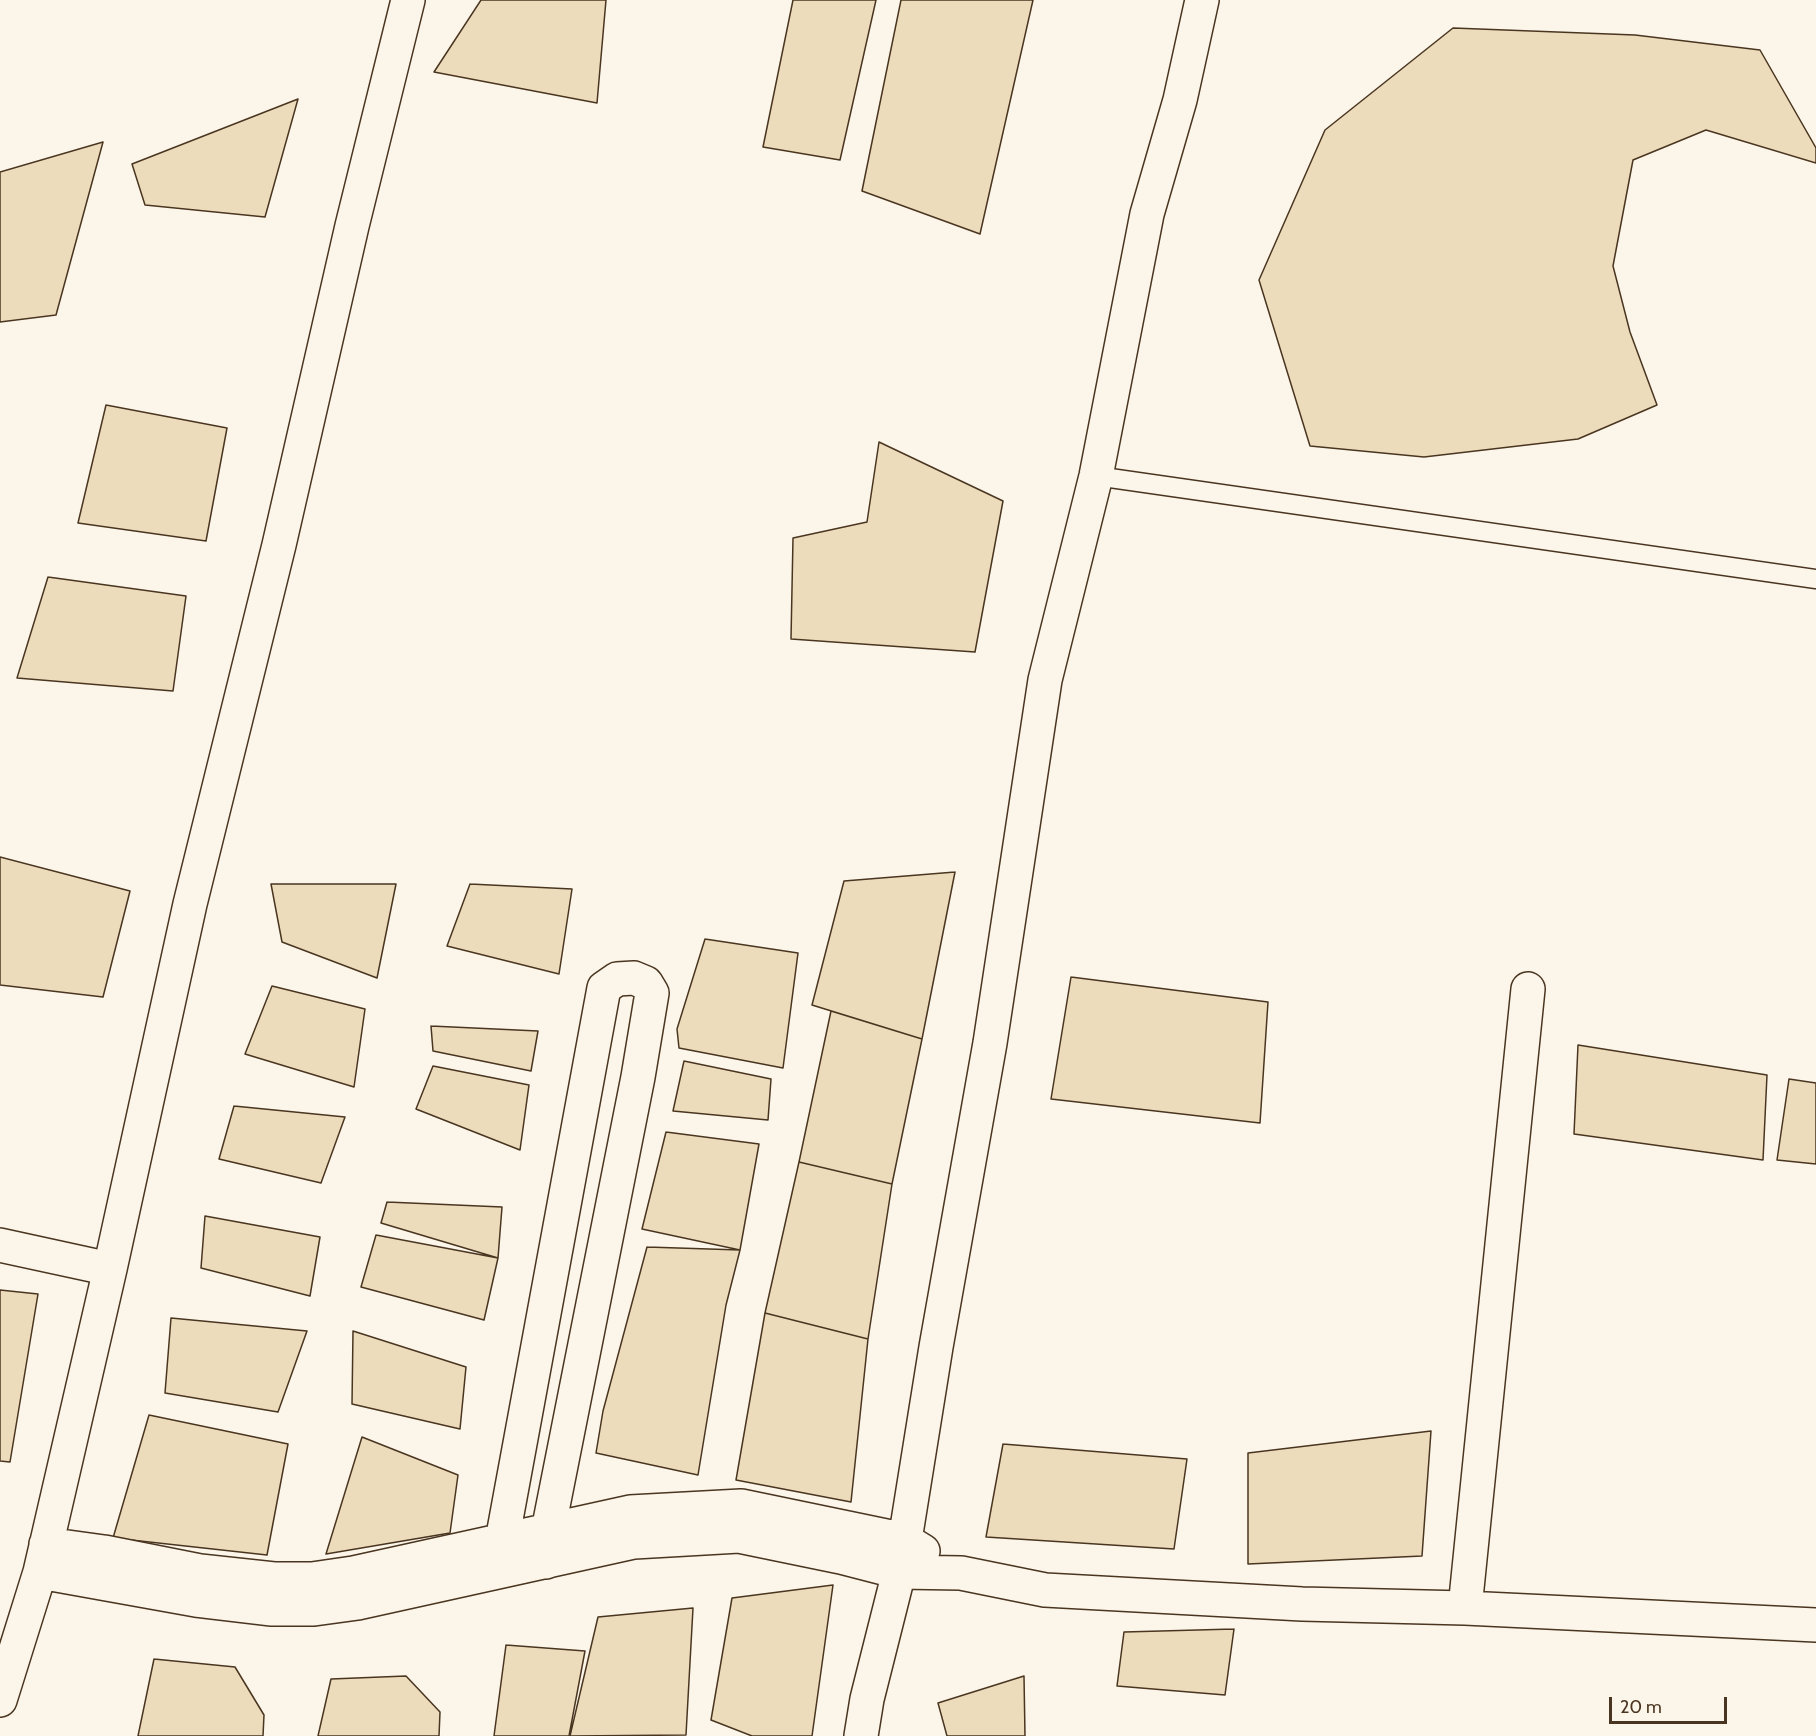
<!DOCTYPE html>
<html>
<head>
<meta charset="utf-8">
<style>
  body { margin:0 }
  #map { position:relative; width:1816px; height:1736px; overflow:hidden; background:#fbf6e9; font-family:Cabin,sans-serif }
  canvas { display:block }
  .scale { position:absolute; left:1609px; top:1697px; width:118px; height:27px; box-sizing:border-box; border:3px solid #4a3520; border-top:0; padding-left:8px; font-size:18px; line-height:21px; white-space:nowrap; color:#4a3520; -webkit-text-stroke:4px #fbf6e9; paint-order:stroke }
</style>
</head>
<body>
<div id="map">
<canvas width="1816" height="1736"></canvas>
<div class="scale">20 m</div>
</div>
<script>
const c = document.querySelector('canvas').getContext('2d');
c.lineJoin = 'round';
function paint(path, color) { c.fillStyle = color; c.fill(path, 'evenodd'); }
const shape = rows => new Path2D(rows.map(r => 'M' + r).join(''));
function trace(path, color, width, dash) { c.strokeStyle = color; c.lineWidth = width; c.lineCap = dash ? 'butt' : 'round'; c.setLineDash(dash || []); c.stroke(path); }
const building = shape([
  [481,0,606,0,597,103,434,72,481,0],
  [793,0,876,0,840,160,763,147,793,0],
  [901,0,1033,0,980,234,862,191,901,0],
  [1453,28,1635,35,1760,50,1816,148,1816,163,1706,130,1633,160,1613,266,1630,332,1657,405,1578,439,1424,457,1310,446,1259,280,1325,130,1453,28],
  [298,99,265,217,145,205,132,164,298,99],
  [103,142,56,315,0,322,0,172,103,142],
  [106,405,227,428,206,541,78,523,106,405],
  [879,442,1003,501,975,652,791,639,793,538,867,522,879,442],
  [48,577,186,596,173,691,17,678,48,577],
  [0,857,130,891,103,997,0,985,0,857],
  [955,872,922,1039,812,1005,844,881,955,872],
  [271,884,396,884,377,978,282,942,271,884],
  [470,884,572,889,559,974,447,946,470,884],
  [705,939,798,953,783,1068,679,1048,677,1029,705,939],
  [1071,977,1268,1002,1260,1123,1051,1099,1071,977],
  [272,986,365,1009,354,1087,245,1054,272,986],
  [831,1011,922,1039,892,1184,799,1162,831,1011],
  [431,1026,538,1031,531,1071,433,1051,431,1026],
  [1578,1045,1767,1075,1763,1160,1574,1134,1578,1045],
  [684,1061,771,1079,768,1120,673,1111,684,1061],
  [433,1066,529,1085,520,1150,416,1109,433,1066],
  [1789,1079,1816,1083,1816,1164,1777,1160,1789,1079],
  [234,1106,345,1117,321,1183,219,1159,234,1106],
  [666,1132,759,1144,740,1250,642,1229,666,1132],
  [799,1162,892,1184,868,1339,765,1313,799,1162],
  [387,1202,502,1207,498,1258,381,1223,387,1202],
  [205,1216,320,1237,310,1296,201,1268,205,1216],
  [376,1235,498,1258,484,1320,361,1287,376,1235],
  [647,1247,740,1250,726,1305,698,1475,596,1453,603,1411,647,1247],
  [0,1290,38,1294,10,1462,0,1461,0,1290],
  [765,1313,868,1339,851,1502,736,1480,765,1313],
  [171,1318,307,1331,278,1412,165,1393,171,1318],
  [353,1331,466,1367,460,1429,352,1404,353,1331],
  [149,1415,288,1444,267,1555,113,1538,149,1415],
  [1431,1431,1422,1556,1248,1564,1248,1453,1431,1431],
  [362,1437,458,1475,450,1533,326,1554,362,1437],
  [1003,1444,1187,1459,1174,1549,986,1537,1003,1444],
  [833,1585,812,1736,752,1736,711,1720,732,1598,833,1585],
  [693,1608,686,1735,570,1736,598,1617,693,1608],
  [1234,1629,1225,1695,1117,1686,1124,1632,1234,1629],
  [506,1645,585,1651,569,1736,494,1736,506,1645],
  [154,1659,235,1667,264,1715,263,1736,138,1736,154,1659],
  [406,1676,440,1712,439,1736,318,1736,331,1679,406,1676],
  [1024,1676,1025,1736,947,1736,938,1703,1024,1676]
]);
paint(building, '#ecdcbc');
trace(building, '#4a3520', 1.5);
const lane = shape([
  [1096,476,1816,579]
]);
const street = shape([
  [0,1245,110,1269],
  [46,1544,104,1552,200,1571,274,1579,312,1579,353,1573,630,1512,741,1506,905,1540,923,1551],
  [501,1571,502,1541,604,988,617,979,634,978,646,983,652,993,638,1077,548,1531,546,1562],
  [40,1572,196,1600,272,1609,314,1609,358,1603,634,1542,739,1536,841,1557,899,1572,961,1573,1045,1590,1302,1604,1465,1608,1816,1625],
  [1465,1608,1528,989],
  [0,1700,40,1572,110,1269,190,904,279,545,352,226,408,0],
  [861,1736,867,1699,899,1572,905,1540,936,1347,990,1043,1045,680,1096,476,1147,214,1180,100,1202,0]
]);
trace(lane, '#4a3520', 21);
trace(street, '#4a3520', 36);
trace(lane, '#fbf6e9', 18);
trace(street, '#fbf6e9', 33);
</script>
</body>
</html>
